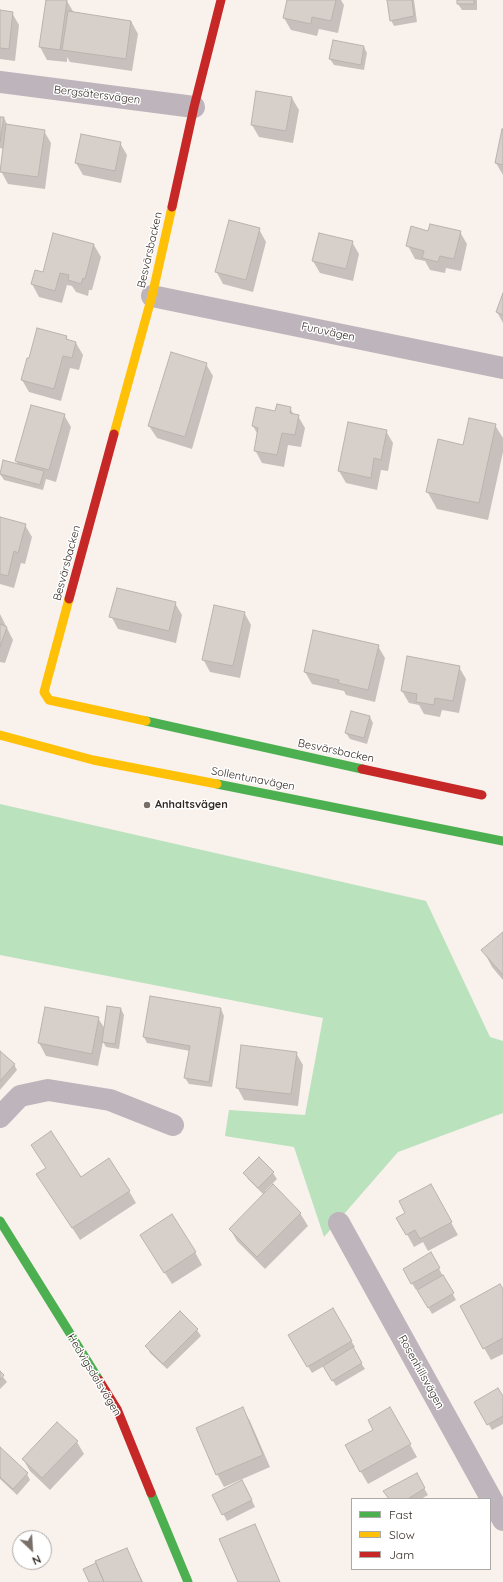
<!DOCTYPE html>
<html>
<head>
<meta charset="utf-8">
<style>
  body { margin:0 }
  #map { position:relative; width:503px; height:1582px; overflow:hidden; background:#f9f1ec; font-family:Quicksand,sans-serif }
  canvas { display:block }
  .legend { position:absolute; left:351px; top:1498px; width:140px; height:72px; box-sizing:border-box; background:#fff; border:1px solid #ada9a7; margin:0; padding:5px 7px; list-style:none; font-size:12px; color:#322923 }
  .legend li { display:flex; align-items:center; gap:8px; height:20px }
  .legend b { width:20px; border:1px solid #ada9a7 }
  .north { position:absolute; left:12px; top:1530px; width:40px; height:40px; box-sizing:border-box; background:#fff; border:1px solid #ada9a7; border-radius:50%; rotate:155deg; font-size:11px; font-weight:700; line-height:16px; text-align:center; color:#322923 }
  .north::after { content:''; display:block; margin:auto; width:14px; height:18px; background:#786f69; clip-path:polygon(50% 0,100% 100%,50% 72%,0 100%) }
</style>
</head>
<body>
<div id="map">
<canvas width="503" height="1582"></canvas>
<ul class="legend">
<li><b style="height:5px;background:#4caf50"></b>Fast</li>
<li><b style="height:5px;background:#ffc107"></b>Slow</li>
<li><b style="height:5px;background:#c62828"></b>Jam</li>
</ul>
<div class="north">N</div>
</div>
<script>
const c = document.querySelector('canvas').getContext('2d');
c.lineJoin = 'round';
function paint(path, color) { c.fillStyle = color; c.fill(path, 'evenodd'); }
const shape = rows => new Path2D(rows.map(r => 'M' + r).join(''));
function trace(path, color, width, dash) { c.strokeStyle = color; c.lineWidth = width; c.lineCap = dash ? 'butt' : 'round'; c.setLineDash(dash || []); c.stroke(path); }
function drawText(font, color, halo, rows, align = 'center') {
  c.font = font + ' Quicksand,sans-serif'; c.lineWidth = 3; c.setLineDash([]); c.textBaseline = 'middle'; c.strokeStyle = halo; c.fillStyle = color; for (const [text, x, y, turn = 0] of rows) {
    c.save(); c.translate(x, y); c.rotate((+turn || 0) * Math.PI / 180); c.textAlign = isNaN(turn) ? turn : align; if (halo) c.strokeText(text, 0, 0); c.fillText(text, 0, 0); c.restore();
  }
}
paint(shape([
  [0,804,426,901,490,1037,503,1041,503,1113,398,1152,324,1237,294,1147,225,1136,229,1110,305,1115,323,1018,0,955]
]), '#bae2bd');
paint(shape([
  [47,0,67,1,74,13,131,21,138,34,132,71,70,62,67,57,67,62,47,60,40,47],
  [288,0,341,0,344,5,338,33,319,29,317,36,291,30,284,18],
  [388,0,414,0,417,22,394,26,391,20],
  [458,0,477,0,477,10,462,10,458,4],
  [0,11,12,13,19,25,15,61,0,59],
  [364,47,367,53,364,70,334,65,330,59],
  [292,98,299,110,293,143,259,137,252,125],
  [0,118,4,118,7,124,44,131,51,143,45,189,8,184,1,171,4,149,0,148],
  [503,131,503,175,496,163],
  [120,143,127,155,121,183,83,175,76,163],
  [259,229,266,242,253,292,223,284,216,271],
  [429,232,460,232,467,244,461,271,446,268,445,273,430,270,425,261,415,259,408,246],
  [54,234,94,245,101,257,92,290,89,290,88,296,76,292,72,286,67,285,62,303,39,297,32,284,43,273],
  [352,242,359,254,353,281,320,273,313,261],
  [503,296,503,323,497,312],
  [66,337,69,341,76,343,83,355,79,370,70,368,61,401,29,392,22,380],
  [206,364,213,376,192,449,157,438,149,426],
  [290,408,294,415,298,416,305,428,301,447,288,445,284,467,262,463,255,450,258,435,253,426,276,412],
  [64,415,71,427,56,482,46,479,43,490,4,480,0,474,18,465,16,461],
  [495,425,503,438,503,452,488,520,437,509,427,491,464,446],
  [386,431,393,443,388,471,381,470,377,490,346,483,339,471],
  [0,518,25,525,32,537,25,564,21,563,14,588,0,584],
  [175,603,182,615,176,643,118,629,111,616],
  [244,612,251,625,240,678,210,672,203,659],
  [0,614,13,640,5,663,0,662],
  [378,646,385,658,375,702,346,695,344,691,312,684,305,672],
  [459,667,466,679,459,713,442,710,440,717,424,714,419,705,409,703,402,691],
  [370,717,373,723,367,744,350,739,346,733],
  [503,933,503,980,492,967,483,950],
  [151,997,221,1009,224,1016,212,1087,189,1084,185,1078,190,1051,147,1043,144,1037],
  [121,1009,124,1015,119,1049,106,1047,103,1042,98,1066,46,1056,39,1043,98,1018,105,1029],
  [0,1052,14,1064,17,1070,0,1090],
  [296,1053,303,1065,298,1106,244,1100,237,1087],
  [244,1173,273,1173,277,1179,265,1191,300,1213,308,1226,265,1269,237,1241,230,1229,264,1195,248,1179],
  [45,1186,129,1191,136,1203,80,1240],
  [437,1197,458,1235,428,1251,423,1242,414,1247,398,1218],
  [141,1236,195,1252,202,1265,172,1284],
  [431,1254,456,1300,432,1314,418,1289,416,1290,404,1270],
  [503,1291,503,1354,491,1360,484,1348],
  [332,1310,355,1347,352,1349,365,1369,336,1386,324,1366,312,1373,289,1335],
  [180,1313,197,1330,201,1336,167,1369,150,1353,147,1346],
  [0,1373,7,1382,0,1389],
  [503,1398,503,1424,492,1430,475,1402],
  [243,1409,250,1421,270,1467,224,1487,217,1474],
  [390,1409,417,1457,368,1484,346,1446,375,1430],
  [77,1442,84,1454,50,1490,30,1471,23,1459],
  [0,1449,27,1474,30,1480,17,1495,0,1479],
  [416,1474,428,1495,421,1499,389,1499,385,1492],
  [246,1487,255,1507,227,1521,214,1496],
  [127,1549,143,1582,90,1582]
]), '#0003');
const building = shape([
  [46,0,67,0,60,50,39,47,46,0],
  [287,0,336,0,331,21,312,17,311,24,283,18,287,0],
  [387,0,412,0,414,16,390,21,387,0],
  [457,0,474,0,474,4,457,4,457,0],
  [0,10,13,12,9,49,0,48,0,10],
  [68,11,131,21,126,59,62,50,68,11],
  [333,40,364,46,361,65,329,59,333,40],
  [256,91,292,97,286,131,251,125,256,91],
  [0,117,4,117,0,142,0,117],
  [6,124,45,130,38,177,0,172,6,124],
  [502,129,503,129,503,165,495,163,502,129],
  [81,134,121,142,115,171,75,163,81,134],
  [229,220,260,228,246,280,215,272,229,220],
  [430,224,461,231,454,259,440,256,438,262,422,258,424,251,406,246,411,226,428,231,430,224],
  [53,233,94,244,85,279,83,278,81,284,68,280,69,275,60,273,55,291,31,284,35,270,43,272,53,233],
  [319,233,353,241,346,269,312,261,319,233],
  [503,293,503,315,496,312,503,293],
  [37,328,67,336,66,339,76,342,72,358,63,356,54,389,21,380,27,358,29,358,37,328],
  [171,352,207,363,185,437,148,426,171,352],
  [277,404,291,407,290,413,299,415,295,435,282,433,277,455,254,451,258,428,252,426,256,407,275,411,277,404],
  [31,405,65,414,49,470,15,461,31,405],
  [469,418,496,424,479,503,426,492,438,439,463,445,469,418],
  [348,422,387,430,381,460,374,458,371,478,338,471,348,422],
  [3,460,44,471,40,485,0,474,3,460],
  [0,517,26,524,18,553,14,551,8,576,0,574,0,517],
  [117,588,176,602,169,631,109,617,117,588],
  [214,605,245,612,233,666,202,660,214,605],
  [0,624,7,627,0,647,0,624],
  [313,630,379,645,368,690,338,683,339,680,304,672,313,630],
  [407,656,460,666,453,701,435,698,434,705,416,702,417,694,401,691,407,656],
  [351,711,370,716,364,738,345,733,351,711],
  [503,932,503,975,481,950,503,932],
  [150,996,221,1008,209,1082,184,1078,190,1046,143,1037,150,996],
  [107,1006,121,1008,115,1044,102,1042,107,1006],
  [45,1007,99,1017,92,1054,38,1043,45,1007],
  [241,1045,297,1052,291,1094,236,1088,241,1045],
  [0,1051,15,1064,0,1081,0,1051],
  [51,1131,81,1177,109,1158,130,1191,72,1228,36,1174,46,1168,31,1145,51,1131],
  [259,1157,274,1172,258,1188,243,1173,259,1157],
  [273,1184,301,1213,257,1257,229,1229,273,1184],
  [431,1184,452,1222,420,1239,415,1230,406,1235,396,1218,405,1213,399,1201,431,1184],
  [172,1214,196,1252,164,1273,140,1235,172,1214],
  [431,1252,440,1268,411,1284,403,1269,431,1252],
  [443,1275,454,1293,428,1308,417,1290,443,1275],
  [500,1284,503,1289,503,1338,483,1349,460,1306,500,1284],
  [333,1308,352,1341,307,1367,288,1335,333,1308],
  [180,1311,198,1329,163,1364,145,1346,180,1311],
  [353,1347,362,1363,332,1381,323,1366,353,1347],
  [0,1371,4,1375,0,1380,0,1371],
  [498,1388,503,1396,503,1416,487,1425,474,1402,498,1388],
  [243,1407,263,1455,216,1475,196,1428,243,1407],
  [390,1407,411,1444,360,1472,345,1445,373,1430,368,1420,390,1407],
  [57,1422,78,1441,42,1478,22,1459,57,1422],
  [0,1447,28,1473,13,1489,0,1477,0,1447],
  [417,1473,425,1488,408,1499,389,1499,383,1491,417,1473],
  [242,1480,252,1500,222,1515,212,1495,242,1480],
  [255,1524,280,1582,238,1582,219,1539,255,1524],
  [127,1548,142,1582,104,1582,95,1561,127,1548],
  [96,1563,104,1582,89,1582,83,1569,96,1563]
]);
paint(building, '#d7d0ca');
trace(building, '#b9b2ad', 1);
trace(shape([
  [0,82,194,107],
  [152,296,503,368],
  [0,1117,20,1096,48,1090,110,1100,173,1125],
  [339,1223,503,1520]
]), '#beb4bc', 22);
trace(shape([
  [146,721,362,769],
  [217,784,503,841],
  [0,1221,99,1380],
  [151,1493,188,1582]
]), '#4caf50', 9);
trace(shape([
  [114,434,152,296,172,207],
  [69,599,44,692,49,700,146,721],
  [0,735,93,760,217,784]
]), '#ffc107', 9);
trace(shape([
  [172,207,194,107,221,0],
  [69,599,114,434],
  [362,769,482,795],
  [99,1380,117,1409,151,1493]
]), '#c62828', 9);
for (const [x, y, r, color] of [
  [147,805,4,"#786f69"]
]) { const dot = new Path2D(); dot.arc(x, y, r, 0, 2 * Math.PI); c.fillStyle = color; c.fill(dot); trace(dot, '#fff', 1.5); }
drawText('11px', '#322923', '#fff', [
  ["Bergsätersvägen",97,95,7],
  ["Besvärsbacken",150,250,-77],
  ["Furuvägen",328,332,12],
  ["Besvärsbacken",67,563,-75],
  ["Besvärsbacken",336,751,12],
  ["Sollentunavägen",253,779,11],
  ["Rosenhillsvägen",421,1372,61],
  ["Hedvigsdalsvägen",94,1375,59]
]);
drawText('bold 11px', '#322923', '#fff', [
  ["Anhaltsvägen",155,805]
], 'left');
</script>
</body>
</html>
